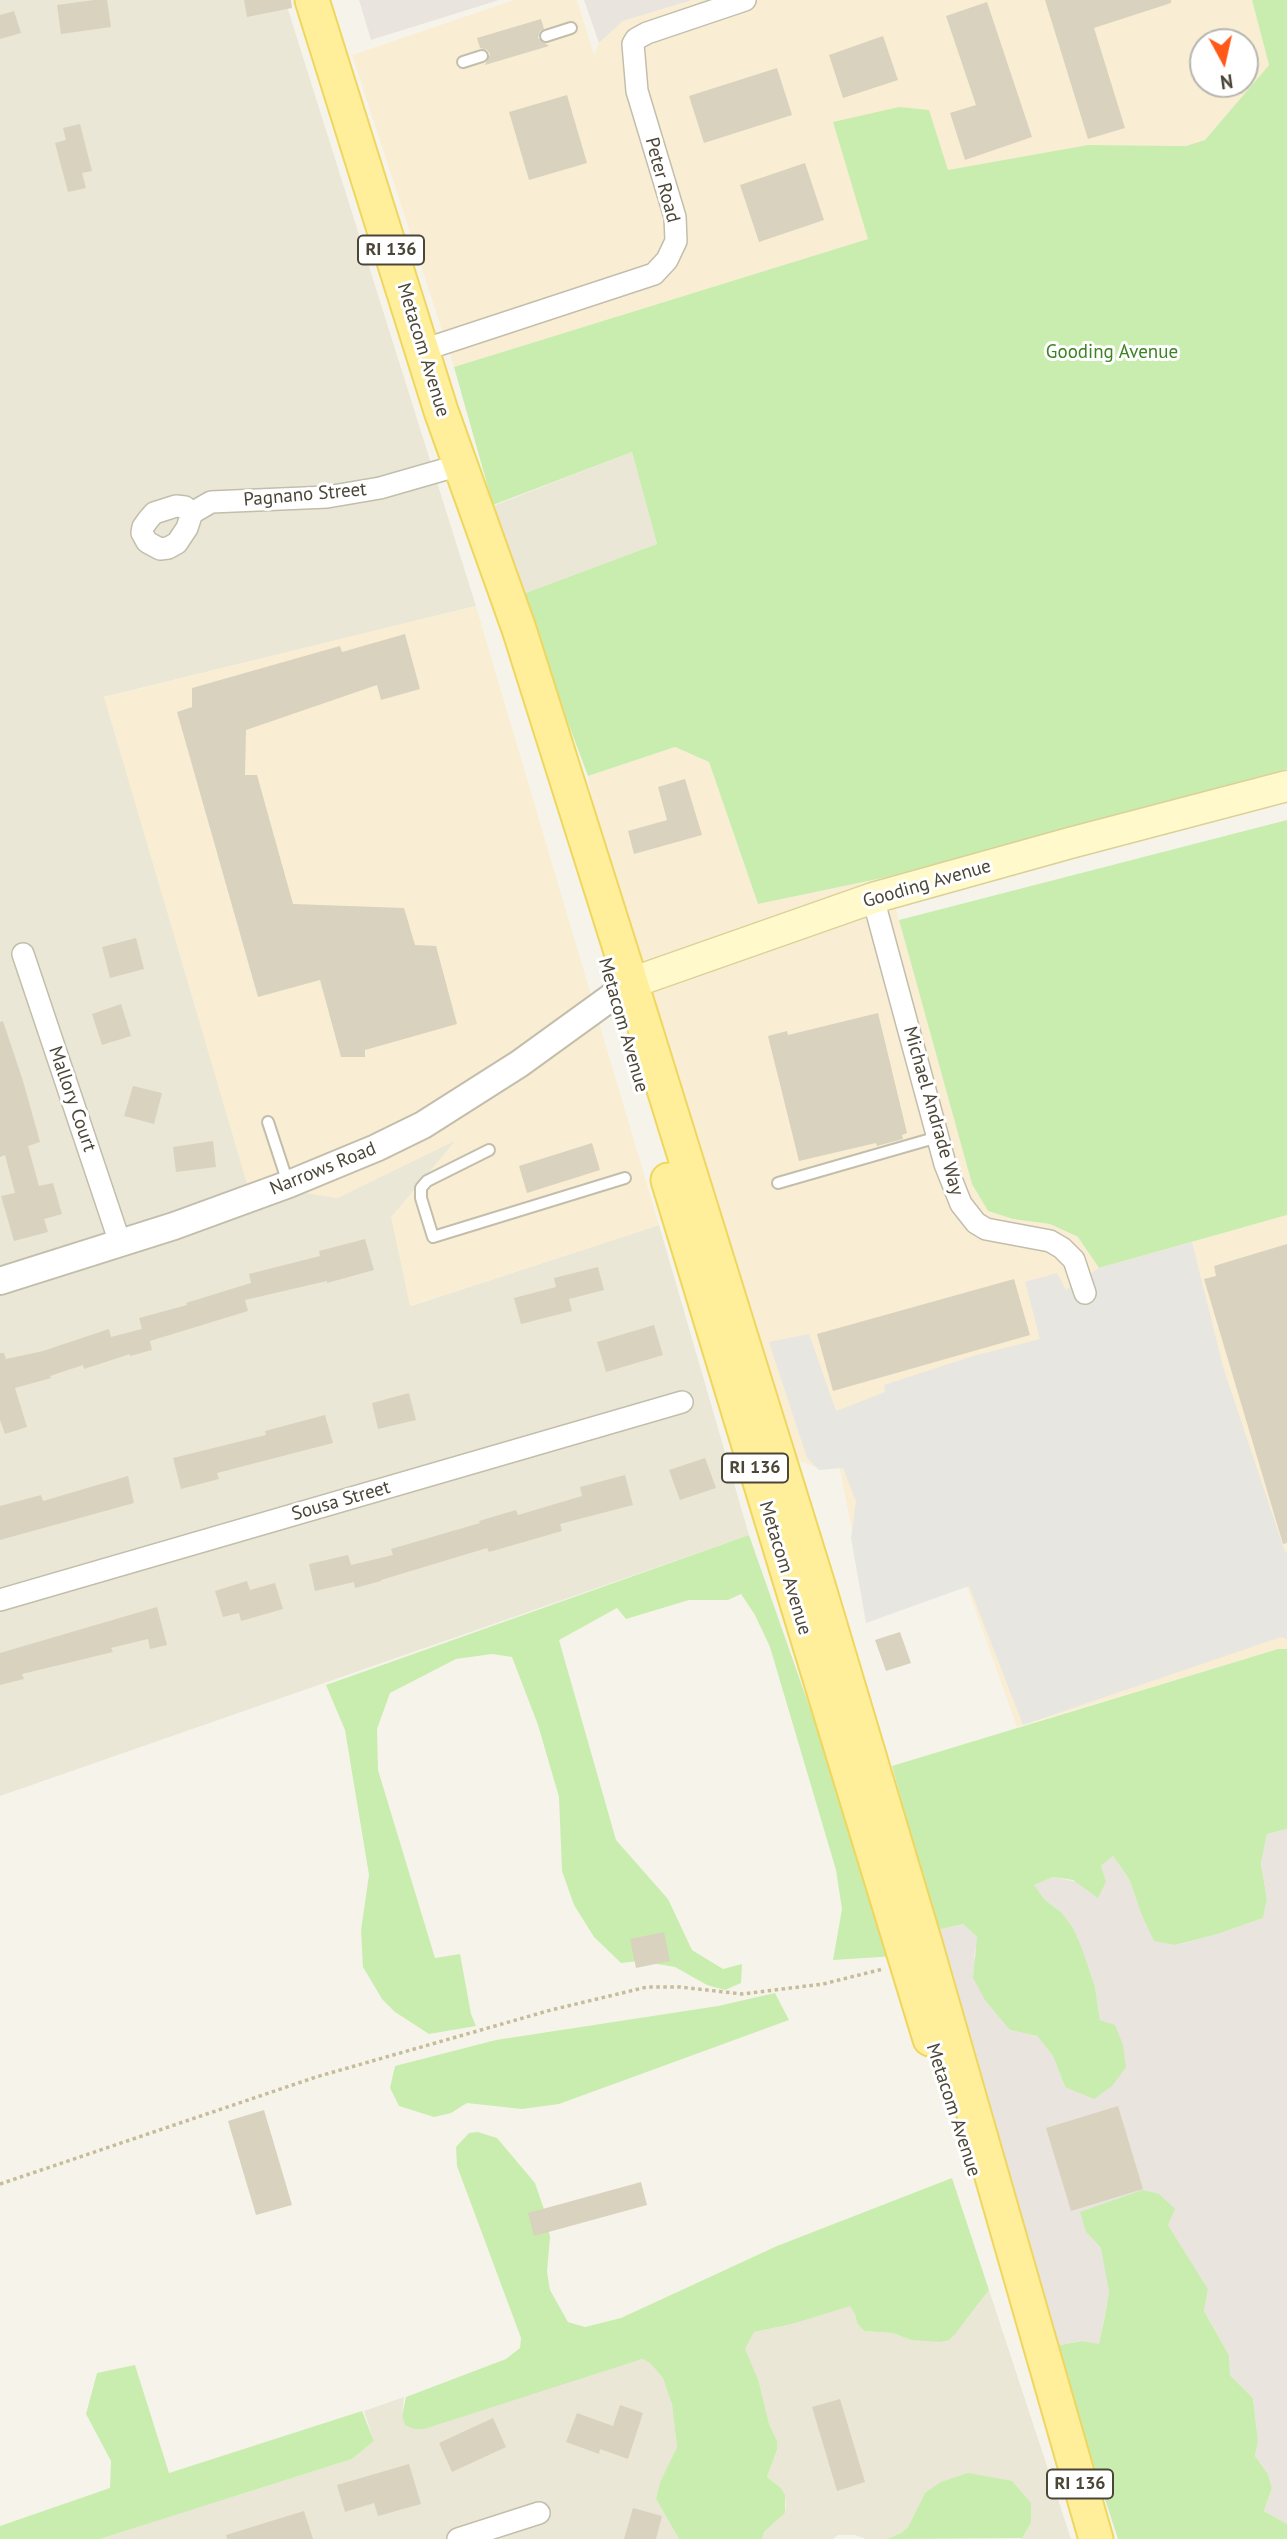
<!DOCTYPE html>
<html>
<head>
<meta charset="utf-8">
<style>
  body { margin:0 }
  #map { position:relative; width:1287px; height:2539px; overflow:hidden; background:#f6f4ea; font-family:"PT Sans",sans-serif }
  canvas { display:block }
  .north { position:absolute; left:1189px; top:28px; width:70px; height:70px; box-sizing:border-box; background:#fff; border:2px solid #b7b5af; border-radius:50%; rotate:172deg; font-size:19px; font-weight:700; line-height:28px; text-align:center; color:#4b4637 }
  .north::after { content:''; display:block; margin:auto; width:24px; height:32px; background:#ff5818; clip-path:polygon(50% 0,100% 100%,50% 72%,0 100%) }
</style>
</head>
<body>
<div id="map">
<canvas width="1287" height="2539"></canvas>
<div class="north">N</div>
</div>
<script>
const c = document.querySelector('canvas').getContext('2d');
c.lineJoin = 'round';
function paint(path, color) { c.fillStyle = color; c.fill(path, 'evenodd'); }
const shape = rows => new Path2D(rows.map(r => 'M' + r).join(''));
function trace(path, color, width, dash) { c.strokeStyle = color; c.lineWidth = width; c.lineCap = dash ? 'butt' : 'round'; c.setLineDash(dash || []); c.stroke(path); }
function drawText(font, color, halo, rows, align = 'center') {
  c.font = font + ' "PT Sans",sans-serif'; c.lineWidth = 6; c.setLineDash([]); c.textBaseline = 'middle'; c.strokeStyle = halo; c.fillStyle = color; for (const [text, x, y, turn = 0] of rows) {
    c.save(); c.translate(x, y); c.rotate((+turn || 0) * Math.PI / 180); c.textAlign = isNaN(turn) ? turn : align; if (halo) c.strokeText(text, 0, 0); c.fillText(text, 0, 0); c.restore();
  }
}
paint(shape([
  [0,0,285,0,476,606,104,697,337,1198,457,1139,411,1306,659,1225,749,1535,0,1796],
  [632,452,657,544,520,595,493,506],
  [989,2290,1071,2539,1021,2539,1031,2523,1030,2503,1012,2481,925,2493,908,2527,901,2533,887,2539,866,2539,855,2535,838,2535,833,2539,762,2539,764,2532,785,2513,786,2505,785,2495,781,2488,767,2477,777,2450,777,2441,769,2424,759,2382,744,2349,754,2332,792,2324,850,2305,855,2314,857,2323,864,2331,893,2333,911,2340,956,2333],
  [642,2359,650,2363,663,2378,672,2405,677,2447,660,2482,656,2499,679,2539,100,2539,352,2459,374,2441,364,2411,404,2397,402,2416,405,2425]
]), '#eae7d7');
paint(shape([
  [514,0,577,0,594,55,599,43,623,21,692,0,1252,0,1269,65,1200,146,1088,145,947,171,833,122,869,239,454,367,352,55],
  [1203,42,1245,42,1245,84,1203,84],
  [476,606,659,1225,410,1306,391,1217,455,1141,337,1198,247,1184,104,697],
  [675,747,709,762,758,904,887,877,972,1184,988,1211,1013,1219,1050,1224,1079,1238,1099,1268,1287,1215,1287,1649,1278,1649,1017,1727,966,1584,868,1613,839,1465,818,1468,800,1461,787,1449,593,808,588,776]
]), '#f9eed4');
paint(shape([
  [359,0,499,0,371,40],
  [584,0,692,0,623,21,599,43],
  [1287,1829,1287,2524,1264,2511,1272,2488,1268,2474,1255,2456,1258,2441,1253,2398,1230,2375,1229,2355,1204,2311,1208,2289,1168,2225,1086,2232,1101,2248,1106,2270,1109,2292,1099,2345,1082,2341,1055,2346,937,1930,963,1924,978,1938,974,1957,1010,2030,1037,2036,1053,2056,1065,2087,1100,2020,1095,1987,1083,1951,1061,1912,1045,1900,1033,1885,1053,1877,1077,1882,1098,1897,1101,1866,1113,1856,1129,1879,1142,1916,1154,1940,1176,1945,1218,1934,1263,1918,1267,1899,1261,1864,1267,1834]
]), '#e9e5de');
paint(shape([
  [1252,0,1287,0,1287,769,887,877,758,904,709,762,675,747,588,776,520,595,657,544,632,452,493,505,454,367,868,239,833,122,899,107,929,110,948,170,1088,145,1186,146,1205,140,1269,65],
  [1287,820,1287,1215,1099,1268,1078,1237,1050,1224,1013,1219,988,1211,972,1184,899,920],
  [749,1535,897,1956,833,1960,842,1909,836,1870,770,1647,755,1615,741,1594,728,1600,689,1600,626,1619,617,1608,559,1640,616,1840,668,1899,692,1950,723,1969,742,1964,741,1983,725,1990,707,1985,675,1967,639,1961,621,1963,594,1937,574,1905,562,1871,559,1797,538,1725,512,1657,492,1654,456,1659,390,1693,377,1729,378,1770,435,1958,460,1954,471,2014,476,2026,429,2034,395,2012,382,1999,363,1967,361,1930,369,1875,345,1730,326,1685],
  [1278,1649,1287,1649,1287,1829,1267,1834,1261,1864,1267,1899,1263,1918,1218,1934,1175,1945,1154,1941,1142,1916,1129,1879,1113,1856,1101,1866,1106,1882,1098,1898,1073,1880,1053,1877,1034,1885,1045,1900,1061,1912,1073,1928,1083,1951,1095,1987,1100,2020,1115,2025,1123,2045,1126,2067,1112,2086,1094,2099,1065,2087,1053,2056,1037,2036,1010,2030,985,2000,973,1978,977,1937,963,1924,937,1930,892,1766],
  [775,1993,789,2020,559,2104,522,2109,467,2103,451,2113,434,2117,399,2106,390,2088,395,2066,496,2040,718,2006],
  [478,2132,497,2138,535,2183,544,2209,550,2237,547,2272,550,2290,568,2322,585,2327,621,2318,777,2246,952,2178,989,2290,956,2333,949,2340,940,2342,911,2340,893,2333,864,2331,857,2323,855,2314,850,2306,792,2324,754,2332,745,2349,759,2382,769,2424,777,2441,777,2450,767,2477,781,2488,785,2495,785,2513,764,2532,762,2539,679,2539,656,2499,660,2482,677,2447,672,2405,663,2378,650,2363,642,2359,424,2429,414,2429,405,2425,402,2416,406,2397,506,2359,520,2348,521,2338,457,2166,456,2147,469,2133],
  [1142,2190,1159,2194,1175,2209,1168,2225,1208,2289,1204,2311,1229,2355,1230,2375,1253,2398,1258,2441,1255,2456,1268,2474,1272,2488,1264,2511,1287,2524,1287,2539,1118,2539,1055,2346,1082,2341,1099,2344,1104,2320,1109,2292,1101,2248,1086,2232,1080,2212],
  [135,2365,169,2473,362,2411,374,2441,352,2459,100,2539,0,2539,0,2526,110,2488,111,2461,86,2414,97,2373],
  [968,2473,1012,2481,1031,2503,1031,2523,1022,2538,887,2539,901,2533,908,2527,925,2493,941,2482]
]), '#c9edaf');
paint(shape([
  [1192,1242,1224,1370,1285,1552,1287,1551,1287,1639,1281,1637,1023,1725,969,1586,866,1623,851,1538,856,1501,843,1468,819,1470,807,1458,769,1342,809,1334,836,1411,885,1392,884,1385,973,1356,1040,1339,1025,1282,1057,1273,1066,1290,1099,1268]
]), '#e7e6e1');
paint(shape([
  [94,0,107,0,111,27,61,34,57,5],
  [244,0,291,0,292,8,247,17],
  [1045,0,1171,0,1171,3,1094,28,1125,128,1088,139],
  [987,2,1032,137,965,160,950,113,976,105,946,16],
  [14,11,21,33,0,39,0,15],
  [541,19,544,29,540,31,538,38,549,46,485,65,490,54,487,50,480,48,477,38],
  [883,36,898,80,843,98,829,55],
  [777,68,792,115,704,143,689,96],
  [567,95,587,163,529,180,509,112],
  [80,124,92,171,82,173,86,188,68,192,55,143,66,140,63,128],
  [805,163,824,220,759,242,740,185],
  [405,634,420,689,381,700,377,685,246,730,245,775,257,775,293,904,404,908,415,945,436,946,457,1024,365,1050,365,1057,341,1057,320,980,258,997,177,712,192,707,192,688,340,646,342,652],
  [685,779,702,835,634,854,628,831,667,820,658,787],
  [136,938,144,969,110,978,102,947],
  [121,1004,131,1036,102,1045,92,1014],
  [878,1013,907,1133,902,1135,903,1139,877,1146,876,1143,799,1161,768,1036,787,1031,788,1035],
  [3,1021,23,1081,40,1142,28,1146,39,1186,53,1183,62,1214,44,1219,48,1232,14,1241,1,1196,15,1193,5,1155,0,1157,0,1022],
  [133,1086,162,1093,154,1124,124,1116],
  [213,1141,216,1167,176,1172,173,1147],
  [592,1143,600,1170,527,1193,519,1166],
  [365,1239,374,1270,327,1283,327,1281,245,1300,248,1311,150,1341,152,1350,130,1356,130,1354,84,1369,83,1365,50,1376,51,1378,15,1388,27,1427,5,1434,0,1420,0,1353,4,1353,6,1359,43,1351,109,1329,111,1337,142,1329,139,1318,187,1305,186,1303,251,1283,249,1274,320,1256,319,1251],
  [1287,1244,1287,1543,1283,1544,1204,1279,1216,1276,1214,1266],
  [598,1267,604,1290,569,1299,572,1311,521,1324,514,1298,556,1287,554,1278],
  [1014,1279,1030,1335,833,1391,817,1334],
  [654,1325,663,1355,606,1372,597,1342],
  [409,1393,416,1420,378,1429,372,1403],
  [325,1415,333,1443,217,1473,219,1479,181,1489,173,1458,266,1435,265,1431],
  [705,1458,716,1488,680,1500,669,1470],
  [625,1475,633,1505,560,1524,562,1531,489,1552,487,1548,381,1580,381,1581,355,1588,354,1582,315,1591,309,1564,348,1555,351,1565,393,1555,391,1549,480,1523,479,1521,516,1510,518,1515,582,1496,580,1487],
  [128,1476,134,1503,0,1540,0,1506,41,1495,43,1501],
  [247,1581,250,1590,275,1583,283,1609,241,1621,239,1613,223,1617,215,1591],
  [157,1607,167,1645,150,1649,148,1639,111,1648,113,1652,22,1674,24,1679,0,1685,0,1653],
  [900,1632,911,1663,886,1671,875,1640],
  [664,1932,670,1961,636,1968,630,1939],
  [1118,2106,1143,2189,1071,2211,1046,2128],
  [264,2110,292,2205,256,2215,228,2121],
  [641,2182,647,2205,534,2236,528,2213],
  [840,2399,865,2482,837,2491,812,2407],
  [620,2405,643,2413,628,2459,600,2449,599,2454,566,2442,577,2413,613,2426],
  [493,2418,506,2447,452,2472,439,2443],
  [409,2464,421,2504,378,2516,374,2503,345,2512,337,2485],
  [633,2508,662,2516,656,2539,624,2539],
  [304,2511,313,2539,227,2539,226,2535]
]), '#d9d2be');
const service = shape([
  [546,36,571,28],
  [463,62,482,56],
  [268,1122,288,1183],
  [489,1150,427,1181,421,1188,421,1198,433,1237,625,1178],
  [778,1183,938,1137]
]);
const minor = shape([
  [423,350,654,274,667,260,676,241,675,217,637,91,633,44,636,39,647,33,745,0],
  [176,506,185,507,192,513,187,528,177,543,168,548,160,549,147,542,142,533,143,527,148,520,154,513,176,506],
  [192,513,211,502,327,497,380,488,460,465],
  [873,898,945,1164,961,1204,976,1223,986,1229,1050,1241,1062,1248,1074,1260,1085,1293],
  [23,954,120,1243],
  [0,1600,682,1402],
  [458,2539,539,2513]
]);
const tertiary = shape([
  [0,1281,174,1226,289,1184,376,1148,423,1125,519,1064,631,983]
]);
const secondary = shape([
  [631,983,873,898,1070,843,1287,786]
]);
const primary = shape([
  [312,0,441,411,519,629,631,983,818,1585,925,1943,1096,2539],
  [668,1180,930,2039]
]);
trace(service, '#c3beab', 14);
trace(minor, '#c3beab', 24);
trace(tertiary, '#c3beab', 30);
trace(secondary, '#dad196', 33);
trace(primary, '#efd65f', 37);
trace(shape([
  [0,2184,316,2077,551,2010,647,1987,680,1987,742,1994,823,1984,883,1969]
]), '#c6bc9b', 3.5, [3.5, 3.5]);
trace(service, '#fff', 10);
trace(minor, '#fff', 21);
trace(tertiary, '#fff', 26);
trace(secondary, '#fff9cb', 30);
trace(primary, '#ffef9a', 33);
for (const [x, y, w] of [
  [391,250,66],
  [755,1468,66],
  [1080,2484,66]
]) { const box = new Path2D(); box.roundRect(x - w / 2, y - 14.5, w, 29, 5); c.fillStyle = '#fff'; c.fill(box); trace(box, '#4b4637', 2); }
drawText('bold 18px', '#4b4637', null, [
  ["RI 136",391,250],
  ["RI 136",755,1468],
  ["RI 136",1080,2484]
]);
drawText('19px', '#4b4637', '#fff', [
  ["Peter Road",662,180,75],
  ["Metacom Avenue",423,350,73],
  ["Pagnano Street",305,495,-5],
  ["Gooding Avenue",927,884,-16],
  ["Metacom Avenue",623,1025,74],
  ["Mallory Court",72,1099,71],
  ["Michael Andrade Way",933,1111,74],
  ["Narrows Road",323,1169,-22],
  ["Sousa Street",341,1501,-16],
  ["Metacom Avenue",785,1568,73],
  ["Metacom Avenue",953,2110,72]
]);
drawText('19px', '#3b8323', '#fff', [
  ["Gooding Avenue",1112,353]
]);
</script>
</body>
</html>
